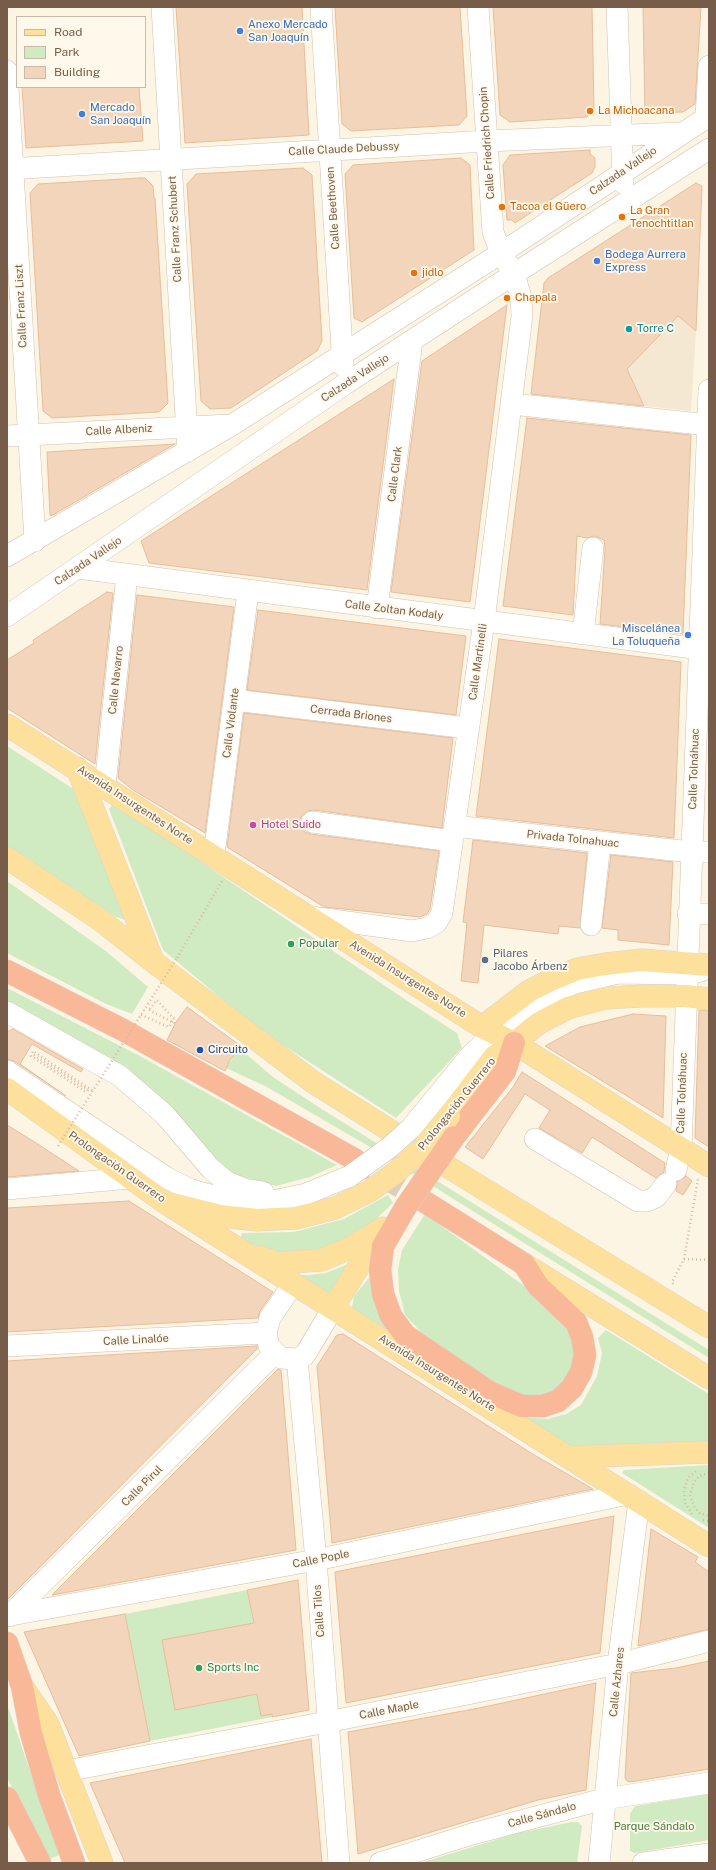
<!DOCTYPE html>
<html>
<head>
<meta charset="utf-8">
<style>
  body { margin:0 }
  #map { position:relative; width:716px; height:1870px; overflow:hidden; background:#fdf5e4; font-family:"Public Sans",sans-serif }
  canvas { display:block }
  .frame { position:absolute; inset:0; border:8px solid #765c49; pointer-events:none }
  .legend { position:absolute; left:16px; top:16px; width:130px; height:72px; box-sizing:border-box; background:#fff9eb; border:1px solid #c8baaa; margin:0; padding:5px 7px; list-style:none; font-size:12px; color:#765c49 }
  .legend li { display:flex; align-items:center; gap:8px; height:20px }
  .legend b { width:20px; border:1px solid #c8baaa }
</style>
</head>
<body>
<div id="map">
<canvas width="716" height="1870"></canvas>
<div class="frame"></div>
<ul class="legend">
<li><b style="height:5px;background:#fde09b"></b>Road</li>
<li><b style="height:11px;background:#d0ebc2"></b>Park</li>
<li><b style="height:11px;background:#f3d5bb"></b>Building</li>
</ul>
</div>
<script>
const c = document.querySelector('canvas').getContext('2d');
c.lineJoin = 'round';
function paint(path, color) { c.fillStyle = color; c.fill(path, 'evenodd'); }
const shape = rows => new Path2D(rows.map(r => 'M' + r).join(''));
function trace(path, color, width, dash) { c.strokeStyle = color; c.lineWidth = width; c.lineCap = dash ? 'butt' : 'round'; c.setLineDash(dash || []); c.stroke(path); }
function drawText(font, color, halo, rows, align = 'center') {
  c.font = font + ' "Public Sans",sans-serif'; c.lineWidth = 3.5; c.setLineDash([]); c.textBaseline = 'middle'; c.strokeStyle = halo; c.fillStyle = color; for (const [text, x, y, turn = 0] of rows) {
    c.save(); c.translate(x, y); c.rotate((+turn || 0) * Math.PI / 180); c.textAlign = isNaN(turn) ? turn : align; if (halo) c.strokeText(text, 0, 0); c.fillText(text, 0, 0); c.restore();
  }
}
paint(shape([
  [657,295,685,323,696,331,691,411,644,406,610,331]
]), '#f5e8d2');
paint(shape([
  [7,746,75,790,129,921,116,917,7,851],
  [112,805,161,835,412,1004,457,1033,462,1048,396,1118,258,1029,163,950,109,809],
  [7,881,107,952,148,987,132,1014,106,1004,7,953],
  [7,988,138,1055,337,1165,310,1177,276,1186,232,1174,165,1108,7,1015],
  [239,1048,273,1077,320,1108,709,1350,709,1358,370,1147,267,1087,226,1068],
  [388,1195,393,1203,370,1225,338,1248,289,1255,263,1249,240,1239,242,1233,294,1232,344,1219],
  [425,1214,545,1301,566,1323,576,1345,575,1367,568,1381,552,1393,532,1397,514,1395,430,1342,405,1315,399,1291,398,1270,402,1250],
  [351,1263,331,1295,292,1275,309,1275,326,1273],
  [372,1274,411,1351,358,1319,352,1307,354,1296],
  [606,1330,709,1394,709,1445,576,1449,521,1417,548,1419,566,1414,581,1405,597,1376,602,1353,598,1338],
  [709,1465,709,1528,622,1473,624,1470],
  [247,1590,272,1717,150,1741,125,1614],
  [7,1704,59,1855,50,1859,7,1778],
  [709,1794,709,1840,635,1853,630,1851,630,1814,635,1806],
  [572,1822,578,1822,582,1826,577,1863,420,1863,518,1833]
]), '#d0ebc2');
const building = shape([
  [176,7,302,7,309,135,185,143,176,7],
  [335,7,460,7,467,116,459,125,351,131,342,124,335,7],
  [493,7,592,7,594,109,587,117,510,122,500,115,493,7],
  [643,7,701,7,695,104,683,112,645,113,643,7],
  [22,87,139,87,143,141,26,148,22,87],
  [590,150,590,154,595,158,595,167,592,173,515,223,512,220,507,220,503,165,510,155,590,150],
  [461,158,470,165,474,250,362,322,354,318,345,174,353,165,461,158],
  [303,168,312,175,322,341,317,351,231,408,210,409,201,401,187,184,196,174,303,168],
  [140,178,145,178,153,186,154,198,155,198,168,403,159,412,52,418,43,411,30,193,38,184,140,178],
  [696,183,702,186,696,331,678,316,627,369,644,406,531,394,544,283,548,278,696,183],
  [507,305,470,602,391,592,422,361,507,305],
  [394,379,367,590,149,563,141,541,394,379],
  [527,418,691,435,683,634,600,624,605,549,604,540,595,536,587,538,577,536,573,615,503,606,527,418],
  [175,444,51,516,50,515,47,452,175,444],
  [107,592,113,593,95,764,7,708,7,660,34,643,33,640,107,592],
  [137,595,234,607,205,833,133,790,118,778,137,595],
  [258,610,466,636,456,715,247,690,258,610],
  [499,639,681,662,674,838,476,816,499,639],
  [244,713,453,738,442,828,314,810,307,811,302,815,300,820,301,827,305,832,310,834,439,851,430,909,427,914,420,917,324,907,227,847,244,713],
  [473,840,587,853,580,928,559,926,558,934,484,925,478,983,461,981,467,923,463,922,473,840],
  [611,855,673,862,669,945,618,940,618,930,602,928,611,855],
  [187,1007,241,1046,230,1060,225,1071,167,1040,176,1022,187,1007],
  [699,1010,709,1011,709,1147,695,1138,699,1010],
  [633,1014,666,1016,663,1118,545,1046,580,1027,633,1014],
  [13,1029,83,1069,81,1072,32,1044,20,1064,66,1096,14,1061,7,1059,7,1032,13,1029],
  [522,1072,665,1163,664,1172,656,1178,592,1137,582,1153,539,1128,550,1110,525,1094,483,1159,465,1147,513,1087,522,1072],
  [7,1125,33,1141,79,1171,7,1177,7,1125],
  [686,1176,692,1181,683,1195,676,1191,677,1182,686,1176],
  [129,1201,273,1292,260,1311,258,1318,7,1332,7,1208,129,1201],
  [343,1334,531,1453,593,1489,332,1543,317,1366,337,1335,343,1334],
  [257,1346,257,1349,7,1600,7,1361,257,1346],
  [278,1369,281,1370,296,1550,52,1595,278,1369],
  [614,1516,600,1653,346,1703,335,1572,614,1516],
  [651,1529,698,1557,695,1562,709,1572,709,1629,638,1646,651,1529],
  [298,1580,309,1710,272,1717,272,1714,261,1716,257,1694,175,1710,162,1640,254,1623,247,1590,298,1580],
  [125,1614,150,1741,79,1756,24,1632,125,1614],
  [709,1661,709,1769,630,1782,627,1781,625,1778,631,1673,676,1668,709,1661],
  [596,1683,586,1790,538,1800,358,1854,348,1732,479,1708,596,1683],
  [311,1739,322,1863,125,1863,90,1783,311,1739]
]);
paint(building, '#f3d5bb');
trace(building, '#e6bd9b', 1);
trace(shape([
  [354,1159,425,1202]
]), '#dbcfbd', 22, [22, 11]);
const minor = shape([
  [162,7,188,451],
  [321,7,343,366],
  [617,7,623,183],
  [7,71,35,541],
  [706,117,709,66],
  [7,169,487,141,680,133],
  [512,404,709,425],
  [7,436,230,425],
  [7,556,232,425,501,253,709,116],
  [78,568,709,650],
  [377,608,412,341],
  [7,616,345,384,514,274,709,149],
  [583,634,593,548],
  [234,700,468,728],
  [105,786,127,574],
  [312,822,452,841],
  [454,826,691,852,709,852],
  [214,855,248,591],
  [688,914,709,914],
  [311,917,412,931,427,928,436,923,442,913,484,621,522,316,521,297,514,274,501,253,493,232,478,7],
  [591,925,600,843],
  [7,1012,120,1076,165,1115,211,1169,227,1182,244,1189,263,1192],
  [7,1071,167,1178,189,1189,206,1194,247,1202,273,1201,306,1194,350,1176],
  [430,1105,471,1055,495,1033,528,1007,553,992,575,983,618,973,687,974,701,971],
  [535,1139,638,1201,647,1201,656,1197,666,1184],
  [676,1170,681,1148,709,390],
  [7,1189,131,1178],
  [293,1284,270,1318,266,1333,269,1346,281,1358,297,1359,305,1355,333,1308],
  [7,1346,266,1333],
  [297,1359,316,1560,339,1863],
  [11,1615,316,1560,628,1494],
  [9,1616,275,1353],
  [66,1771,327,1722,618,1664,709,1641],
  [380,1863,472,1834,604,1799,709,1783],
  [599,1863,618,1664,639,1501],
  [643,1863,709,1854]
]);
const major = shape([
  [7,725,482,1027,514,1043,709,1166],
  [77,768,153,961],
  [7,858,99,919,155,963,313,1082,391,1131],
  [482,1027,529,991,553,979,577,969,605,964,641,960,709,965],
  [7,1089,164,1202,220,1216,257,1220,296,1218,335,1208,368,1192],
  [449,1116,495,1056,514,1043,539,1023,568,1008,606,998,642,996,686,996,709,999],
  [448,1167,709,1327],
  [164,1202,709,1546],
  [261,1257,277,1263,322,1260,348,1249,383,1228],
  [524,1264,709,1378],
  [333,1308,381,1231],
  [571,1457,709,1452],
  [22,1686,48,1724,102,1863]
]);
const highway = shape([
  [7,971,123,1030,354,1159],
  [454,1137,505,1071,514,1043],
  [405,1208,383,1246,380,1269,383,1294,391,1316,405,1335,491,1393,522,1406,543,1406,558,1401,572,1388,581,1372,585,1355,582,1337,576,1322,538,1286,524,1264,425,1202],
  [7,1643,22,1686,31,1733,49,1795,74,1863],
  [7,1798,40,1863]
]);
trace(minor, '#d1c0ad', 22);
trace(major, '#dbd5d0', 23);
trace(highway, '#dbd5d0', 23);
trace(shape([
  [177,958,222,881],
  [149,1010,176,1024],
  [34,1055,88,1090],
  [88,1090,86,1092,31,1056,33,1051,93,1091],
  [684,1259,709,1260],
  [673,1284,672,1282,684,1259,698,1179],
  [709,1473,699,1476,694,1482,690,1495,695,1508,700,1513,709,1516],
  [692,1514,685,1503,684,1490,688,1478,696,1471],
  [703,1520,709,1521]
]), '#d8b99e', 2.5, [1, 3]);
trace(minor, '#fff', 21);
trace(major, '#fde09b', 22);
trace(highway, '#f9b999', 22);
const minorBridge = shape([
  [350,1176,390,1147,411,1128,430,1105]
]);
const majorBridge = shape([
  [368,1192,395,1173,422,1149,449,1116]
]);
const highwayBridge = shape([
  [405,1208,454,1137]
]);
trace(minorBridge, '#d1c0ad', 22, []);
trace(majorBridge, '#dbd5d0', 23, []);
trace(highwayBridge, '#dbd5d0', 23, []);
trace(shape([
  [141,1015,169,1027,174,1019,157,1000,149,1010],
  [58,1146,177,958]
]), '#d8b99e', 2.5, [1, 3]);
trace(minorBridge, '#fff', 21);
trace(majorBridge, '#fde09b', 22);
trace(highwayBridge, '#f9b999', 22);
for (const [x, y, r, color] of [
  [240,31,4,"#3f7fe0"],
  [590,111,4,"#e8710a"],
  [82,114,4,"#3f7fe0"],
  [502,207,4,"#e8710a"],
  [622,217,4,"#e8710a"],
  [597,261,4,"#3f7fe0"],
  [414,273,4,"#e8710a"],
  [507,298,4,"#e8710a"],
  [629,329,4,"#0f9aa8"],
  [688,635,4,"#3f7fe0"],
  [253,825,4,"#d1479c"],
  [291,944,4,"#2e9e5b"],
  [485,960,4,"#5c6f8a"],
  [200,1050,4,"#1a4fb4"],
  [199,1668,4,"#2e9e5b"]
]) { const dot = new Path2D(); dot.arc(x, y, r, 0, 2 * Math.PI); c.fillStyle = color; c.fill(dot); trace(dot, '#fff9eb', 1.5); }
drawText('11px', '#366cbe', '#fff9eb', [
  ["Anexo Mercado",248,25],
  ["San Joaquín",248,38],
  ["Mercado",90,108],
  ["San Joaquín",90,121],
  ["Bodega Aurrera",605,255],
  ["Express",605,268],
  ["Miscelánea",680,629,"right"],
  ["La Toluqueña",680,642,"right"]
], 'left');
drawText('11px', '#c56008', '#fff9eb', [
  ["La Michoacana",598,111],
  ["Tacoa el Güero",510,207],
  ["La Gran",630,211],
  ["Tenochtitlan",630,224],
  ["jidlo",422,273],
  ["Chapala",515,298]
], 'left');
drawText('11px', '#765c49', '#fff9eb', [
  ["Calle Friedrich Chopin",487,143,-94],
  ["Calle Claude Debussy",344,149,-3],
  ["Calzada Vallejo",623,171,-34],
  ["Calle Beethoven",333,208,-94],
  ["Calle Franz Schubert",175,229,-93],
  ["Calle Franz Liszt",21,306,-93],
  ["Calzada Vallejo",355,378,-33],
  ["Calle Albeniz",119,430,-3],
  ["Calle Clark",395,474,-83],
  ["Calzada Vallejo",88,561,-34],
  ["Calle Zoltan Kodaly",394,610,7],
  ["Calle Martinelli",478,662,-82],
  ["Calle Navarro",116,680,-84],
  ["Cerrada Briones",351,714,7],
  ["Calle Violante",231,723,-83],
  ["Calle Tolnáhuac",694,769,-88],
  ["Avenida Insurgentes Norte",135,805,33],
  ["Privada Tolnahuac",573,839,6],
  ["Avenida Insurgentes Norte",408,979,32],
  ["Calle Tolnáhuac",682,1093,-88],
  ["Prolongación Guerrero",457,1104,-51],
  ["Prolongación Guerrero",117,1167,35],
  ["Calle Linalóe",136,1340,-3],
  ["Avenida Insurgentes Norte",437,1373,32],
  ["Calle Pirul",142,1486,-45],
  ["Calle Pople",321,1559,-11],
  ["Calle Tilos",319,1611,-94],
  ["Calle Azhares",617,1682,-84],
  ["Calle Maple",389,1710,-11],
  ["Calle Sándalo",542,1815,-15]
]);
drawText('11px', '#0d838f', '#fff9eb', [
  ["Torre C",637,329]
], 'left');
drawText('11px', '#b23c85', '#fff9eb', [
  ["Hotel Suido",261,825]
], 'left');
drawText('11px', '#27864d', '#fff9eb', [
  ["Popular",299,944],
  ["Sports Inc",207,1668]
], 'left');
drawText('11px', '#4e5e75', '#fff9eb', [
  ["Pilares",493,954],
  ["Jacobo Árbenz",493,967]
], 'left');
drawText('11px', '#164399', '#fff9eb', [
  ["Circuito",208,1050]
], 'left');
drawText('11px', '#4d7d40', '#fff9eb', [
  ["Parque Sándalo",654,1827]
]);
</script>
</body>
</html>
